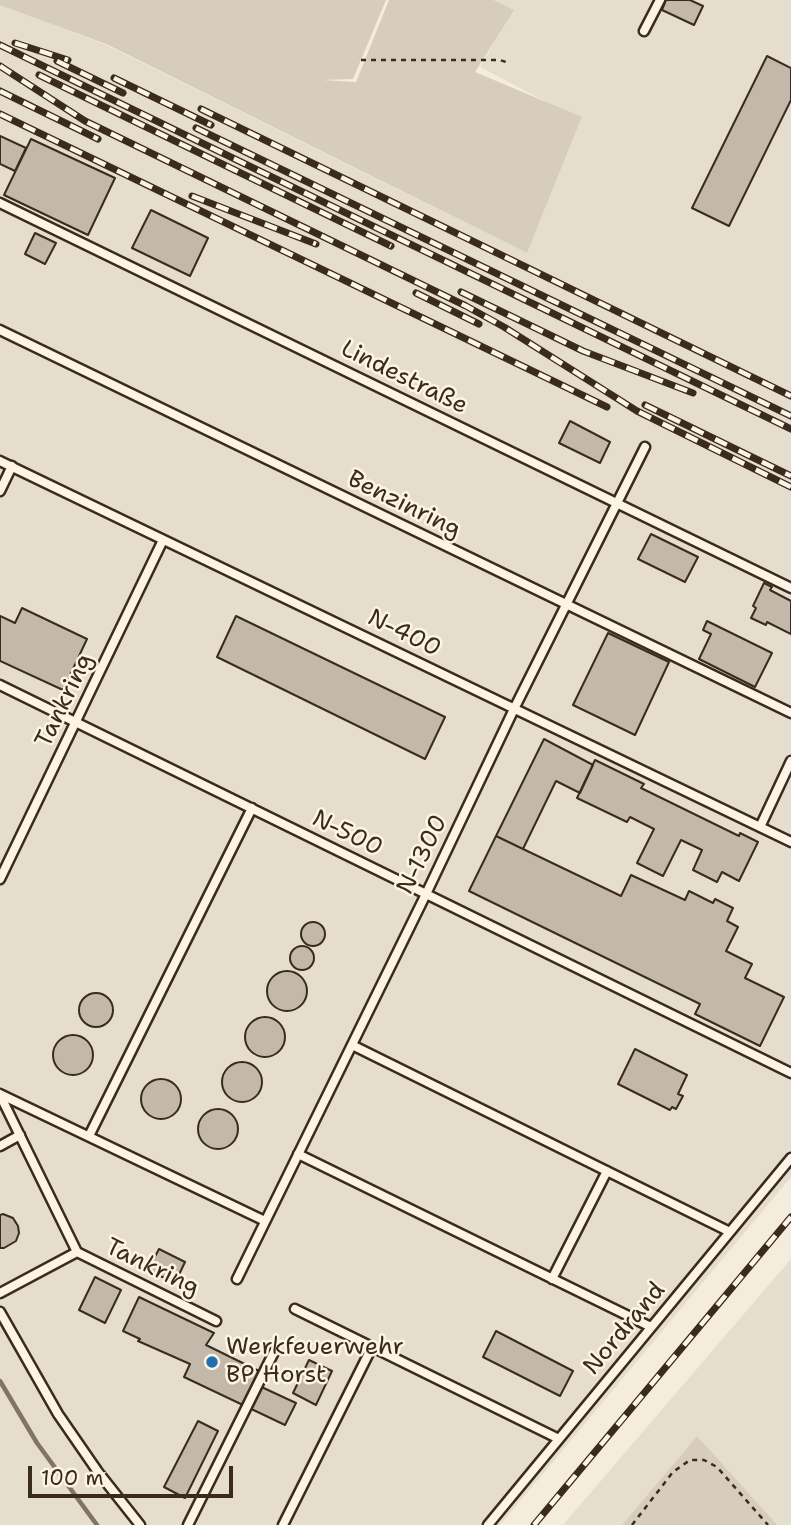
<!DOCTYPE html>
<html>
<head>
<meta charset="utf-8">
<style>
  body { margin:0 }
  #map { position:relative; width:791px; height:1525px; overflow:hidden; background:#f4eddd; font-family:"Shantell Sans",sans-serif }
  canvas { display:block }
  .scale { position:absolute; left:28px; top:1466px; width:205px; height:32px; box-sizing:border-box; border:4px solid #3b2a1e; border-top:0; padding-left:9px; font-size:21px; line-height:24px; white-space:nowrap; color:#3b2a1e; -webkit-text-stroke:5px #fcf5e5; paint-order:stroke }
</style>
</head>
<body>
<div id="map">
<canvas width="791" height="1525"></canvas>
<div class="scale">100 m</div>
</div>
<script>
const c = document.querySelector('canvas').getContext('2d');
c.lineJoin = 'round';
function paint(path, color) { c.fillStyle = color; c.fill(path, 'evenodd'); }
const shape = rows => new Path2D(rows.map(r => 'M' + r).join(''));
function trace(path, color, width, dash) { c.strokeStyle = color; c.lineWidth = width; c.lineCap = dash ? 'butt' : 'round'; c.setLineDash(dash || []); c.stroke(path); }
function drawText(font, color, halo, rows, align = 'center') {
  c.font = font + ' "Shantell Sans",sans-serif'; c.lineWidth = 5; c.setLineDash([]); c.textBaseline = 'middle'; c.strokeStyle = halo; c.fillStyle = color; for (const [text, x, y, turn = 0] of rows) {
    c.save(); c.translate(x, y); c.rotate((+turn || 0) * Math.PI / 180); c.textAlign = isNaN(turn) ? turn : align; if (halo) c.strokeText(text, 0, 0); c.fillText(text, 0, 0); c.restore();
  }
}
paint(shape([
  [489,0,791,0,791,1177,500,1525,0,1525,0,4,106,45,527,253,581,120,480,67,512,11],
  [791,1259,791,1525,774,1525,697,1436,622,1525,563,1525]
]), '#e5ddce');
paint(shape([
  [0,0,386,0,353,79,322,80,356,82,389,0,493,0,514,10,475,72,582,117,527,253,106,44,0,5],
  [697,1436,777,1525,622,1525]
]), '#d6cdbd');
trace(shape([
  [0,1381,37,1443,97,1525]
]), '#817466', 4.5);
const building = shape([
  [666,0,690,0,703,6,694,25,662,10,666,0],
  [767,56,791,68,791,100,729,226,692,208,767,56],
  [0,136,26,148,15,171,0,164,0,136],
  [31,139,115,178,88,235,4,195,31,139],
  [151,210,208,238,190,276,132,248,151,210],
  [35,233,56,243,45,264,25,254,35,233],
  [570,421,610,442,600,463,559,443,570,421],
  [651,534,698,557,685,582,638,559,651,534],
  [764,583,772,587,770,590,791,601,791,634,767,622,766,625,751,618,756,608,753,606,764,583],
  [22,608,87,639,63,690,0,661,0,616,15,623,22,608],
  [236,616,445,717,425,759,217,657,236,616],
  [707,621,772,653,755,687,699,659,711,634,703,630,707,621],
  [608,633,669,662,635,735,573,705,608,633],
  [544,739,593,765,580,793,556,781,523,849,496,836,544,739],
  [595,760,644,784,641,788,739,836,740,833,758,842,739,881,722,872,717,882,693,870,702,850,681,840,663,876,637,863,654,829,630,817,627,822,577,798,595,760],
  [496,836,621,896,631,875,685,900,689,891,713,903,715,899,733,908,727,921,738,927,726,951,752,964,745,978,784,997,760,1046,695,1014,700,1004,469,891,496,836],
  '301 934a12 12 0 1 1 24 0a12 12 0 1 1-24 0Z',
  '290 958a12 12 0 1 1 24 0a12 12 0 1 1-24 0Z',
  '267 991a20 20 0 1 1 40 0a20 20 0 1 1-40 0Z',
  '79 1010a17 17 0 1 1 34 0a17 17 0 1 1-34 0Z',
  '245 1037a20 20 0 1 1 40 0a20 20 0 1 1-40 0Z',
  '53 1055a20 20 0 1 1 40 0a20 20 0 1 1-40 0Z',
  [635,1049,687,1075,678,1094,683,1096,676,1109,672,1107,670,1110,618,1084,635,1049],
  '222 1082a20 20 0 1 1 40 0a20 20 0 1 1-40 0Z',
  '141 1099a20 20 0 1 1 40 0a20 20 0 1 1-40 0Z',
  '198 1129a20 20 0 1 1 40 0a20 20 0 1 1-40 0Z',
  [3,1214,13,1218,18,1226,19,1233,16,1241,4,1248,0,1248,0,1215,3,1214],
  [159,1249,185,1262,175,1283,148,1270,159,1249],
  [95,1277,121,1290,105,1323,79,1310,95,1277],
  [139,1297,214,1333,206,1345,261,1372,255,1384,296,1403,285,1425,184,1377,190,1364,138,1341,140,1339,123,1331,139,1297],
  [496,1331,573,1371,560,1396,483,1357,496,1331],
  [309,1360,332,1371,316,1405,293,1393,309,1360],
  [198,1421,218,1431,185,1498,164,1487,198,1421]
]);
paint(building, '#c3b9aa');
trace(building, '#3b2a1e', 2);
const service = shape([
  [644,31,660,0],
  [0,203,791,588],
  [0,330,791,713],
  [0,461,791,842],
  [0,491,12,466],
  [0,685,791,1073],
  [760,827,791,761],
  [0,879,163,540],
  [352,1045,730,1232],
  [0,1094,265,1221],
  [0,1095,77,1252,216,1321],
  [89,1136,252,808],
  [0,1146,20,1135],
  [298,1154,651,1327],
  [237,1279,426,894,514,709,645,447],
  [552,1279,607,1171],
  [0,1293,77,1252],
  [295,1309,559,1439],
  [0,1312,58,1414,98,1472,140,1525],
  [188,1525,274,1352],
  [283,1525,372,1347],
  [488,1525,791,1158]
]);
trace(service, '#3b2a1e', 13);
trace(shape([
  [361,60,500,60,509,63],
  [632,1525,673,1472,690,1460,704,1460,717,1467,768,1525]
]), '#3b2a1e', 2.5, [5, 5]);
trace(service, '#fcf5e5', 8);
const rail = shape([
  [15,43,68,60],
  [0,45,791,429],
  [57,61,123,93],
  [0,66,85,121,466,306,504,327,637,411,791,487],
  [39,75,391,246],
  [114,78,211,125],
  [0,91,98,139],
  [201,109,791,396],
  [0,114,607,407],
  [196,128,791,416],
  [192,196,316,244],
  [461,292,583,351,693,393],
  [416,293,479,324],
  [645,405,791,476],
  [534,1525,791,1217]
]);
trace(rail, '#3b2a1e', 7);
trace(rail, '#fcf5e5', 4.5, [13]);
for (const [x, y, r, color] of [
  [212,1362,7,"#1f6fb2"]
]) { const dot = new Path2D(); dot.arc(x, y, r, 0, 2 * Math.PI); c.fillStyle = color; c.fill(dot); trace(dot, '#fcf5e5', 2.5); }
drawText('24px', '#3b2a1e', '#fcf5e5', [
  ["Lindestraße",404,378,26],
  ["Benzinring",404,505,26],
  ["N-400",404,634,26],
  ["Tankring",65,701,-64],
  ["N-500",347,834,26],
  ["N-1300",423,855,-64],
  ["Tankring",152,1268,26],
  ["Nordrand",625,1329,-50]
]);
drawText('24px', '#3b2a1e', '#fcf5e5', [
  ["Werkfeuerwehr",226,1348],
  ["BP Horst",226,1376]
], 'left');
</script>
</body>
</html>
